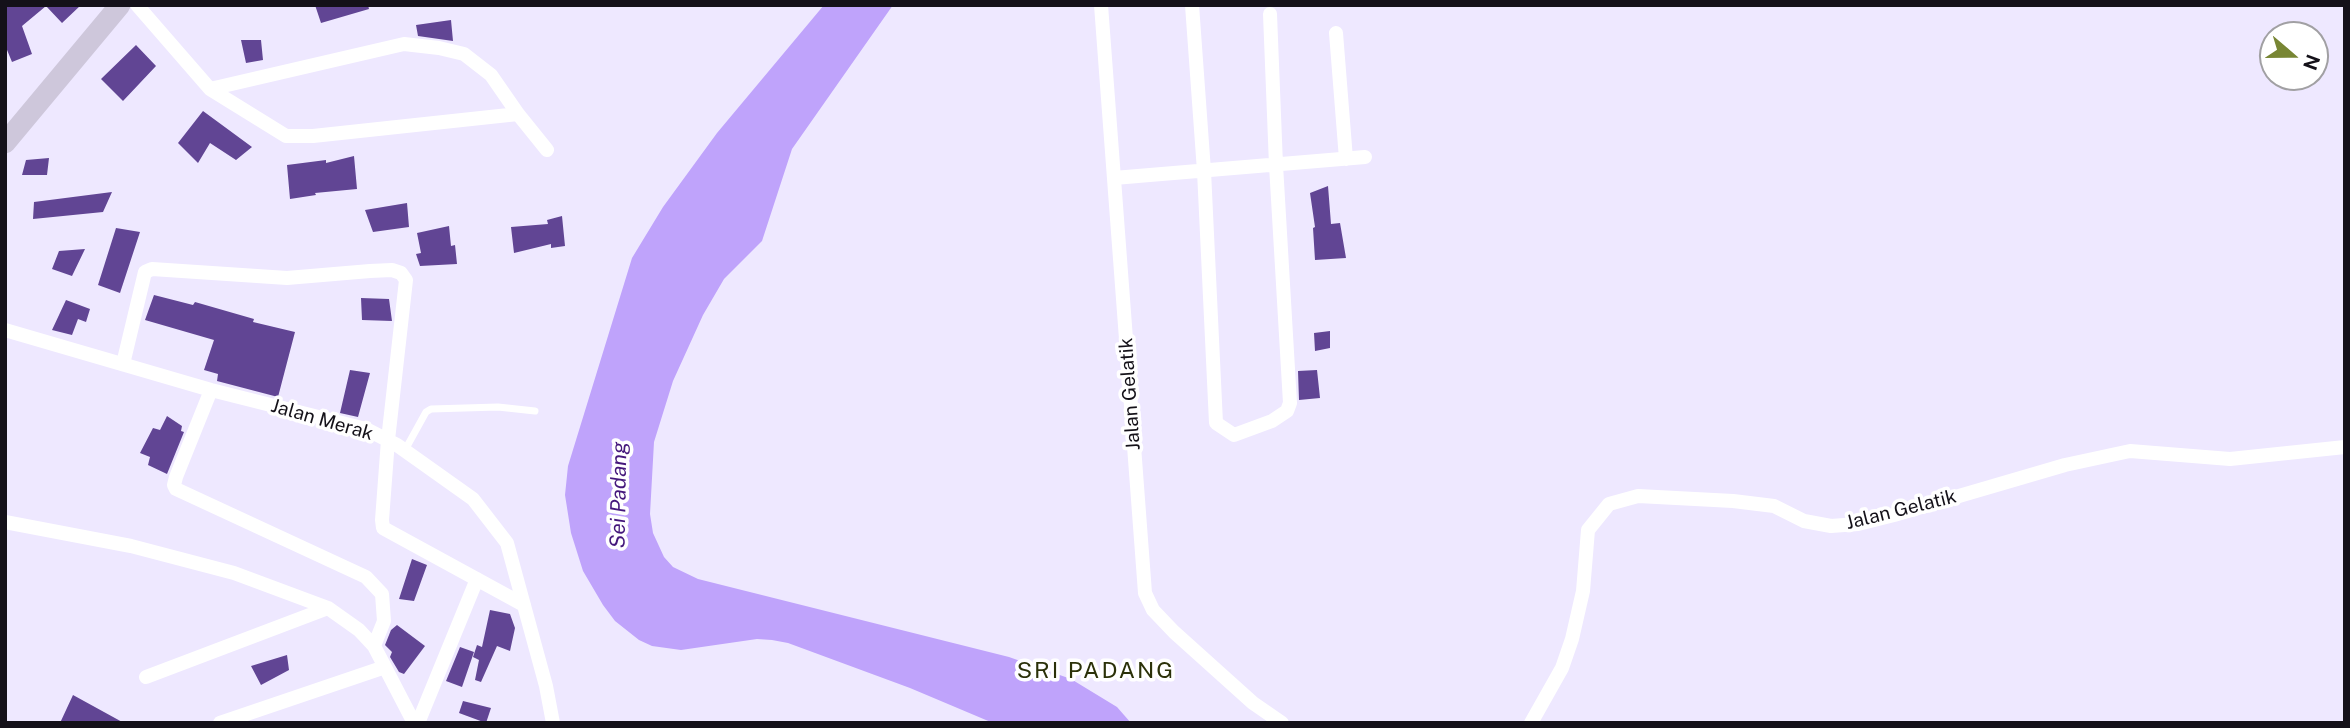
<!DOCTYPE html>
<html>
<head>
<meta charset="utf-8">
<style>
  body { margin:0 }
  #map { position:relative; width:2350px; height:728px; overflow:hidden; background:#eee8ff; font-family:"Public Sans",sans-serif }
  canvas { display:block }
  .frame { position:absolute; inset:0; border:7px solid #141119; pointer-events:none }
  .north { position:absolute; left:2259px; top:21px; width:70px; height:70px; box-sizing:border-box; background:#fff; border:2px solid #a1a0a3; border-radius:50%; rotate:110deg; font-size:19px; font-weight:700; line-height:28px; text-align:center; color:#141119 }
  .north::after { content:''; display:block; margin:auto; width:24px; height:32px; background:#788634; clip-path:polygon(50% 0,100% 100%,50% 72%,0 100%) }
</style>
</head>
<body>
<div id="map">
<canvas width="2350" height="728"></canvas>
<div class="frame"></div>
<div class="north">N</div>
</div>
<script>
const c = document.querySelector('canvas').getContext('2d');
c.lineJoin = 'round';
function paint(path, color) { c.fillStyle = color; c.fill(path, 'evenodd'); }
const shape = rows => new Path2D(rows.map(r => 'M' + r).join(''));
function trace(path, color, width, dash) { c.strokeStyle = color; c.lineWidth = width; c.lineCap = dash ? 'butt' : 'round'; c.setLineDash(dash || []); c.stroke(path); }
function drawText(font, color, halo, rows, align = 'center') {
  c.font = font + ' "Public Sans",sans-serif'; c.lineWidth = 7; c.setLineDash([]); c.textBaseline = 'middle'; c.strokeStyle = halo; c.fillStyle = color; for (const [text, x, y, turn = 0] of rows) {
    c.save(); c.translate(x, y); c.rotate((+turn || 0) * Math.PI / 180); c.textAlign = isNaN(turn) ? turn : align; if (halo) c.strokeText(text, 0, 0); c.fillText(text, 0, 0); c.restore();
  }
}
paint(shape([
  [824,5,893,5,792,149,762,241,724,279,703,315,673,381,654,442,650,514,653,533,664,557,673,567,698,579,1009,657,1071,679,1117,707,1131,723,993,723,910,688,788,643,772,640,757,639,681,650,652,646,639,640,615,621,603,605,583,571,571,533,565,495,568,466,632,258,663,207,717,133]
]), '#bfa3fb');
paint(shape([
  [5,5,81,5,62,23,46,6,22,26,32,54,12,62,5,45],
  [315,5,368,5,369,9,321,23],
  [451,20,453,41,418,36,416,25],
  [241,40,261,40,263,60,246,63],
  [136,45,156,66,123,101,101,79],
  [203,111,252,147,236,160,210,143,198,163,178,143],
  [354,156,357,189,315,193,316,195,290,199,287,165,326,160,326,163],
  [49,158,47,175,22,175,26,160],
  [1328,186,1331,224,1340,223,1346,258,1315,260,1313,228,1315,227,1310,193],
  [112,192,103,212,33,219,34,202],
  [407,203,409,227,373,232,365,210],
  [562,216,565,246,551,248,551,244,514,253,511,227,548,224,547,220],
  [449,226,451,246,455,245,457,264,420,266,416,254,421,253,417,233],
  [116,228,140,232,120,293,98,285],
  [85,249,72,276,52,269,59,251],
  [154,295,193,305,195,302,254,319,253,322,295,332,278,397,217,381,218,374,204,370,214,340,145,320],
  [361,298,389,299,392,321,362,320],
  [66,300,90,309,86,322,78,319,72,335,52,330],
  [1330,331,1330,348,1315,351,1314,333],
  [350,370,370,373,358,417,340,413],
  [1317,370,1320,398,1299,400,1298,371],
  [167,416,182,426,181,431,184,432,167,474,148,465,150,457,140,453,153,428,160,430],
  [412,559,427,565,414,601,399,599],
  [490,610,510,614,515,628,510,651,497,646,481,682,475,680,479,660,473,657,477,645,482,647],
  [397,625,425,646,404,674,399,672,390,657,392,652,385,645,391,630],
  [460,647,474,652,462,687,446,681],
  [287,655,289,670,261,685,251,666],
  [73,695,124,723,60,723],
  [463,701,491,708,486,723,459,713]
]), '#614594');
trace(shape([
  [405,450,426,412,431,409,498,407,535,411]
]), '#fff', 7);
trace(shape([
  [137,5,210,89,286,136,313,136,518,114],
  [1101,5,1145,593,1153,610,1174,632,1253,703,1282,723],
  [1192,5,1204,171,1216,423,1234,435,1272,421,1287,411,1290,403,1276,165,1270,14],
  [1336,33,1346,159],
  [210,89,404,44,439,48,464,54,491,75,518,114,547,150],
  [1114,178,1365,157],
  [5,330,211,390,366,429,397,445,473,499,507,543,546,686,553,723],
  [123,364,145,272,152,269,287,278,370,271,392,270,401,273,406,280,388,440,382,520,383,528,524,605],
  [211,390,176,477,174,485,176,489,366,577,382,594,384,621,374,646],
  [5,522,131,546,234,573,328,608,359,630,374,646,414,723],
  [146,677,328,608],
  [220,723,385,667],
  [418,723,477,579],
  [1531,723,1562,668,1572,639,1583,591,1588,530,1609,504,1638,496,1733,501,1774,506,1804,521,1831,526,1858,524,1894,515,2065,465,2130,451,2230,459,2345,447]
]), '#fff', 14);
trace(shape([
  [5,143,120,5]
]), '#cec7db', 21);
drawText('19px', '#141119', '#fff', [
  ["Jalan Gelatik",1130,394,-94],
  ["Jalan Merak",322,420,16],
  ["Jalan Gelatik",1901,510,-14]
]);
drawText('italic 21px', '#44177b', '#fff', [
  ["Sei Padang",619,495,-89]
]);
c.letterSpacing = '2px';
drawText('23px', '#2b3109', '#fff', [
  ["SRI PADANG",1096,671]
]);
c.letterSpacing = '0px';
</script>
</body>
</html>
